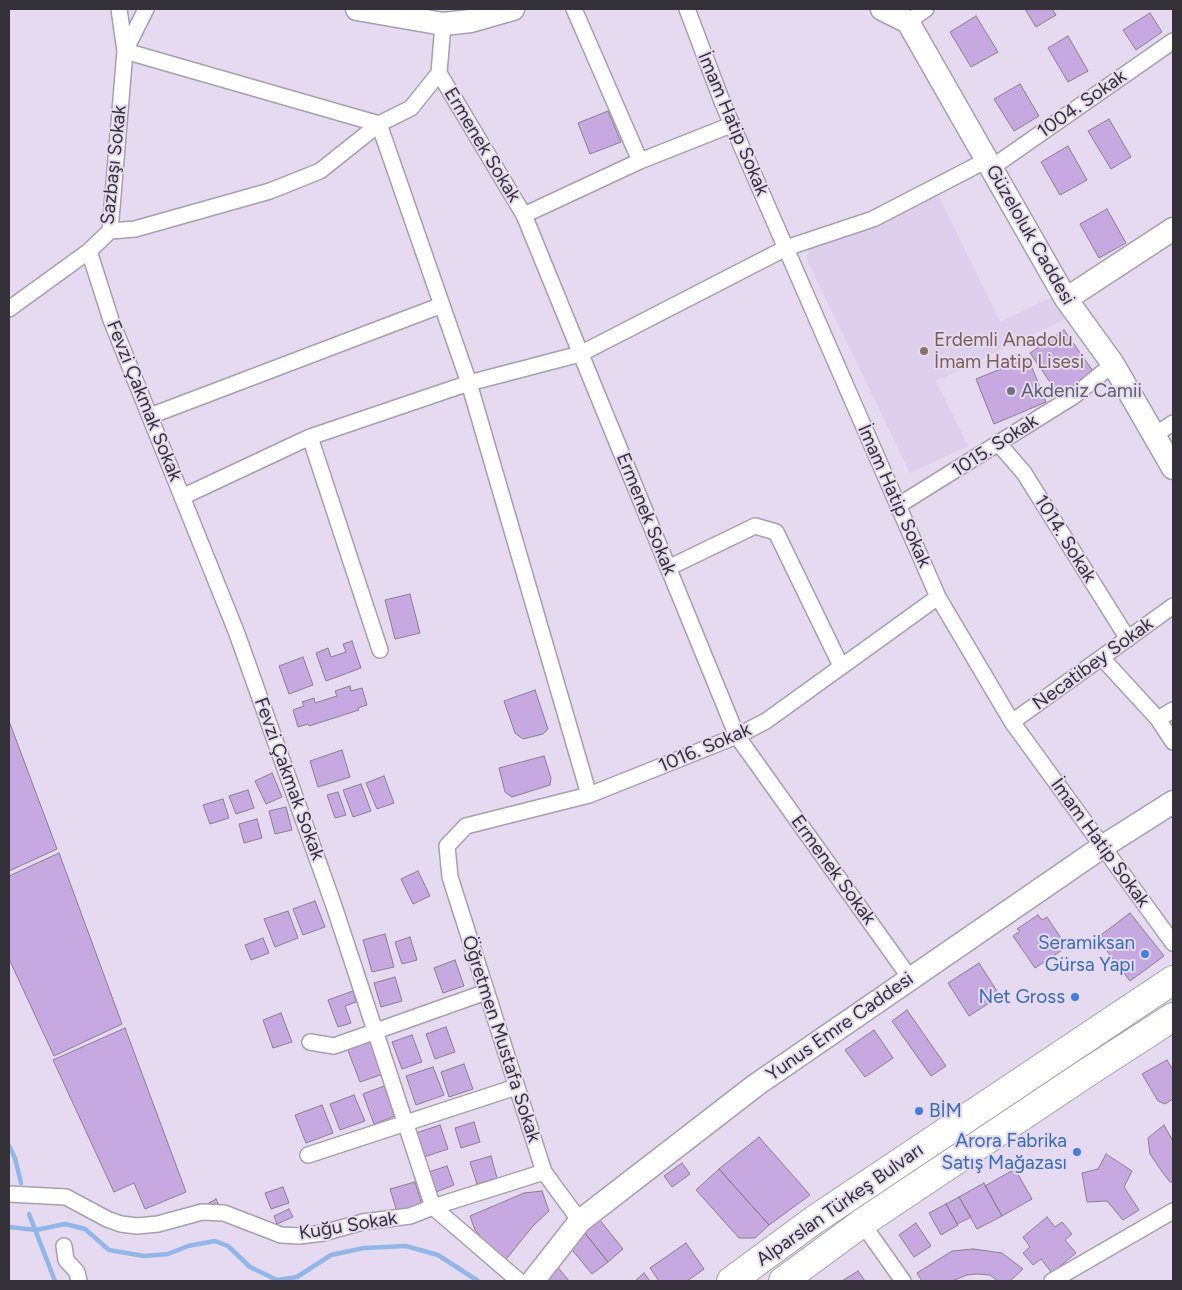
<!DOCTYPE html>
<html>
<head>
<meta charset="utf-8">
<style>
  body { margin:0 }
  #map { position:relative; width:1182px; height:1290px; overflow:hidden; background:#e5daef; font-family:Figtree,sans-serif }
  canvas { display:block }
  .frame { position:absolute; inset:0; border:10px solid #353139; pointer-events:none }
</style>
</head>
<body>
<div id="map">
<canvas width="1182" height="1290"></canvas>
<div class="frame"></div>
</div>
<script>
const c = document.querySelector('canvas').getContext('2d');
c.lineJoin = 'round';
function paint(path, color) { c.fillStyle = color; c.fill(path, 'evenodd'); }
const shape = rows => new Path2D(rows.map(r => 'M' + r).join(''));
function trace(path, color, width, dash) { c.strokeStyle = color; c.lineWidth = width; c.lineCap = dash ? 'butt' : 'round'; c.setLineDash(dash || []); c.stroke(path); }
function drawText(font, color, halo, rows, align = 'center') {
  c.font = font + ' Figtree,sans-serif'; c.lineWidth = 4; c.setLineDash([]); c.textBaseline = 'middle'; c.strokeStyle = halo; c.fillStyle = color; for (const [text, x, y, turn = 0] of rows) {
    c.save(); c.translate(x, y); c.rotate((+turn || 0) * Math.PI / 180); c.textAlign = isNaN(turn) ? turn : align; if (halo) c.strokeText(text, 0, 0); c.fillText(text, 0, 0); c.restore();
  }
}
paint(shape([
  [934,186,1000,322,1054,296,1065,319,936,381,968,446,910,473,806,258,810,246]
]), '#ded0ec');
trace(shape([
  [9,1146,15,1158,21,1183],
  [29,1214,55,1281],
  [9,1227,36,1230,65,1224,85,1229,109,1250,144,1256,168,1254,188,1246,215,1241,228,1246,250,1267,277,1280,297,1277,331,1255,364,1248,406,1246,438,1255,478,1281]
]), '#90b7ea', 4.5);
const building = shape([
  [1025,9,1052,9,1056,15,1036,27,1025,9],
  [1150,13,1162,32,1136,50,1123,30,1150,13],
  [976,16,998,52,971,67,950,32,976,16],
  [1068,36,1088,71,1068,82,1048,48,1068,36],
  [1020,84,1039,116,1014,131,994,99,1020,84],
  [608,111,621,142,590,154,578,123,608,111],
  [1109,119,1131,157,1111,169,1088,131,1109,119],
  [1068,146,1087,180,1060,195,1041,162,1068,146],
  [1107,209,1126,243,1099,258,1080,224,1107,209],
  [1064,330,1095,374,1061,398,1030,353,1064,330],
  [1028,358,1046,402,994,424,976,379,1028,358],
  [410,594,420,633,395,639,385,600,410,594],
  [352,641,361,668,326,681,316,653,328,648,331,657,346,652,343,644,352,641],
  [303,657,313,685,289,694,279,666,303,657],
  [350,686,351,691,362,688,367,705,358,708,359,710,309,726,308,724,298,727,293,710,304,706,302,702,314,698,315,703,337,696,335,691,350,686],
  [535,690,548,729,543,734,523,739,515,733,504,701,535,690],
  [9,721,57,849,9,871,9,721],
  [342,750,350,777,318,787,310,761,342,750],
  [544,756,551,778,550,785,512,797,505,792,499,768,544,756],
  [272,773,282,797,266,804,255,781,272,773],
  [384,776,394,803,377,809,366,783,384,776],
  [361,784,371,811,353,817,343,790,361,784],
  [248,790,254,808,236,814,229,796,248,790],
  [338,792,346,815,335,818,327,795,338,792],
  [223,799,229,818,210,824,203,805,223,799],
  [286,807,292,830,275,834,269,811,286,807],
  [257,819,262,838,244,843,239,824,257,819],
  [59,853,122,1024,54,1056,9,959,9,876,59,853],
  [418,871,430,896,413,904,401,879,418,871],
  [315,901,325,927,303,935,293,909,315,901],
  [288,911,298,938,275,947,264,919,288,911],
  [1130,913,1164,956,1130,981,1097,938,1130,913],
  [1038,915,1042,920,1047,917,1067,947,1035,968,1013,936,1020,931,1017,929,1038,915],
  [385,934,394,967,372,972,363,940,385,934],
  [410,937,417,960,402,964,395,942,410,937],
  [263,938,269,953,251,960,245,945,263,938],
  [455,960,464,986,443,993,434,968,455,960],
  [979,963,1000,996,969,1016,948,983,979,963],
  [395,977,402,1001,381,1007,374,983,395,977],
  [353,991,356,1002,345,1006,351,1023,338,1027,328,1000,353,991],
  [907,1010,946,1066,931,1076,892,1021,907,1010],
  [281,1013,292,1042,273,1048,263,1020,281,1013],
  [446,1027,455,1052,435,1059,426,1034,446,1027],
  [125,1028,186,1192,145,1209,134,1183,114,1192,53,1060,125,1028],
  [874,1030,893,1058,865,1077,845,1050,874,1030],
  [412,1035,422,1062,402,1069,392,1042,412,1035],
  [370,1039,383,1074,360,1082,347,1048,370,1039],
  [1167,1060,1173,1070,1173,1099,1165,1104,1158,1101,1142,1074,1167,1060],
  [464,1064,473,1089,449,1097,441,1072,464,1064],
  [433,1067,444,1095,416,1105,406,1076,433,1067],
  [384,1086,395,1116,374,1124,363,1094,384,1086],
  [354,1095,365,1121,340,1130,330,1104,354,1095],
  [322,1105,333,1133,306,1143,295,1115,322,1105],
  [474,1122,480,1142,461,1148,455,1128,474,1122],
  [440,1125,448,1149,424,1157,416,1133,440,1125],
  [1164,1125,1173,1141,1173,1182,1170,1182,1163,1173,1150,1154,1148,1138,1164,1125],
  [759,1137,810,1195,769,1225,719,1169,759,1137],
  [1106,1154,1132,1171,1124,1187,1139,1210,1123,1220,1107,1201,1087,1202,1082,1173,1098,1169,1106,1154],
  [491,1156,497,1178,477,1184,470,1162,491,1156],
  [682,1163,690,1174,672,1187,664,1176,682,1163],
  [447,1166,454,1185,436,1192,429,1172,447,1166],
  [719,1169,769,1225,755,1238,739,1238,696,1190,719,1169],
  [1015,1169,1032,1199,1002,1216,985,1186,1015,1169],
  [415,1182,422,1205,397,1212,390,1189,415,1182],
  [984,1183,1002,1216,977,1229,959,1197,984,1183],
  [283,1187,289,1203,271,1209,265,1193,283,1187],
  [542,1191,549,1211,533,1226,503,1263,475,1230,470,1216,524,1193,542,1191],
  [959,1197,971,1217,957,1224,946,1204,959,1197],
  [216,1199,220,1207,211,1211,207,1204,216,1199],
  [946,1204,958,1225,941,1235,929,1213,946,1204],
  [289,1209,293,1217,277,1224,274,1216,289,1209],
  [1047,1217,1055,1227,1062,1222,1072,1234,1065,1240,1076,1253,1052,1273,1041,1259,1033,1265,1023,1253,1030,1247,1023,1237,1047,1217],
  [599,1219,623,1249,608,1262,584,1232,599,1219],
  [916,1223,931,1246,914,1257,899,1235,916,1223],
  [584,1232,608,1262,592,1274,568,1245,584,1232],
  [686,1243,704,1269,687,1281,659,1281,650,1268,686,1243],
  [973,1249,1002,1253,1023,1269,1010,1281,998,1281,990,1275,977,1274,967,1275,952,1281,922,1281,917,1273,952,1251,973,1249],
  [556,1265,569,1281,537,1281,556,1265],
  [858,1271,865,1281,842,1281,858,1271],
  [644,1273,650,1281,635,1281,644,1273]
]);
paint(building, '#c7a9e2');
trace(building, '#887e91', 1);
const street = shape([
  [119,9,125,51,379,124,469,383,589,795],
  [574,9,640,161],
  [687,9,723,104,938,597,1012,722,1173,943],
  [908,22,926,9],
  [443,24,439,73,524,215,737,736,910,978],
  [991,168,1173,41],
  [524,215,640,161,731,125],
  [110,231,135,229,270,191,320,171,379,124,411,108,439,73],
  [89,251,111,320,236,631,334,906,433,1207,519,1281],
  [9,309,89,251,110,231,125,51,146,9],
  [150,416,442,305],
  [1153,436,1173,423],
  [310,437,380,650],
  [998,443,1024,473,1128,639],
  [182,497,310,437,469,383,580,354,786,248,873,219,987,160],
  [899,505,1074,396,1113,364],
  [668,568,755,526,776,532,841,666],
  [1102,658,1158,719,1173,742],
  [1158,719,1173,710],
  [1012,722,1173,606],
  [310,1042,334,1046,486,992],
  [308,1155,516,1087],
  [9,1194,66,1197,107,1219,121,1224,137,1226,158,1224,202,1212,224,1213,281,1235,299,1236,323,1233,363,1222,410,1216,433,1207,544,1172],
  [580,1221,544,1172,450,877,447,846,466,826,589,795,737,736,766,721,938,597],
  [862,1223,903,1281],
  [64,1246,66,1260,77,1272,79,1281],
  [1052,1281,1173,1211]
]);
const secondary = shape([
  [357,9,443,24,471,21,513,9],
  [882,9,908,22,1066,299,1113,364,1173,468],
  [1066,299,1173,229],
  [533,1281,580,1221,756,1085,1102,847,1173,802]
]);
const highway = shape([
  [731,1281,814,1220,1173,980],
  [783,1281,862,1223,1085,1074,1173,1017]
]);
trace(street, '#a89eb2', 18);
trace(secondary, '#a89eb2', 25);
trace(highway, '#a89eb2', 30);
trace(street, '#fff', 15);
trace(secondary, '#fff', 22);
trace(highway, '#fff', 28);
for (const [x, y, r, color] of [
  [924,351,5,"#8d6e63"],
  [1011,391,5,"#6b7280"],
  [1145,954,5,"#3f7fe0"],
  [1075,997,5,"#3f7fe0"],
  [919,1111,5,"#3f7fe0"],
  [1077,1152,5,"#3f7fe0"]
]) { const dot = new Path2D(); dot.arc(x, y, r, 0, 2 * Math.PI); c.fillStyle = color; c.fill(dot); trace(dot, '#e5daef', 2); }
drawText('19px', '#353139', '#e5daef', [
  ["1004. Sokak",1082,104,-35],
  ["İmam Hatip Sokak",733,124,67],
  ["Ermenek Sokak",482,145,59],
  ["Sazbaşı Sokak",114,165,-84],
  ["Güzeloluk Caddesi",1030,235,60],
  ["Fevzi Çakmak Sokak",144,401,68],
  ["1015. Sokak",995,446,-33],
  ["İmam Hatip Sokak",894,496,66],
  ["Ermenek Sokak",646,514,68],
  ["1014. Sokak",1065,539,58],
  ["Necatibey Sokak",1093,664,-36],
  ["1016. Sokak",705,748,-23],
  ["Fevzi Çakmak Sokak",289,779,70],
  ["İmam Hatip Sokak",1100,843,54],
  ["Ermenek Sokak",833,870,54],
  ["Yunus Emre Caddesi",840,1027,-35],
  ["Öğretmen Mustafa Sokak",501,1039,72],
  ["Alparslan Türkeş Bulvarı",840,1205,-35],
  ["Kuğu Sokak",348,1226,-9]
]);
drawText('19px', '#785e54', '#e5daef', [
  ["Erdemli Anadolu",934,340],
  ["İmam Hatip Lisesi",934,362]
], 'left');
drawText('19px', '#5b616d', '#e5daef', [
  ["Akdeniz Camii",1021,391]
], 'left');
drawText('19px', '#366cbe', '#e5daef', [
  ["Seramiksan",1135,943],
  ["Gürsa Yapı",1135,965],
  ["Net Gross",1065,997],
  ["BİM",929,1111,"left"],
  ["Arora Fabrika",1067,1141],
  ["Satış Mağazası",1067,1163]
], 'right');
</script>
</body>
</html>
